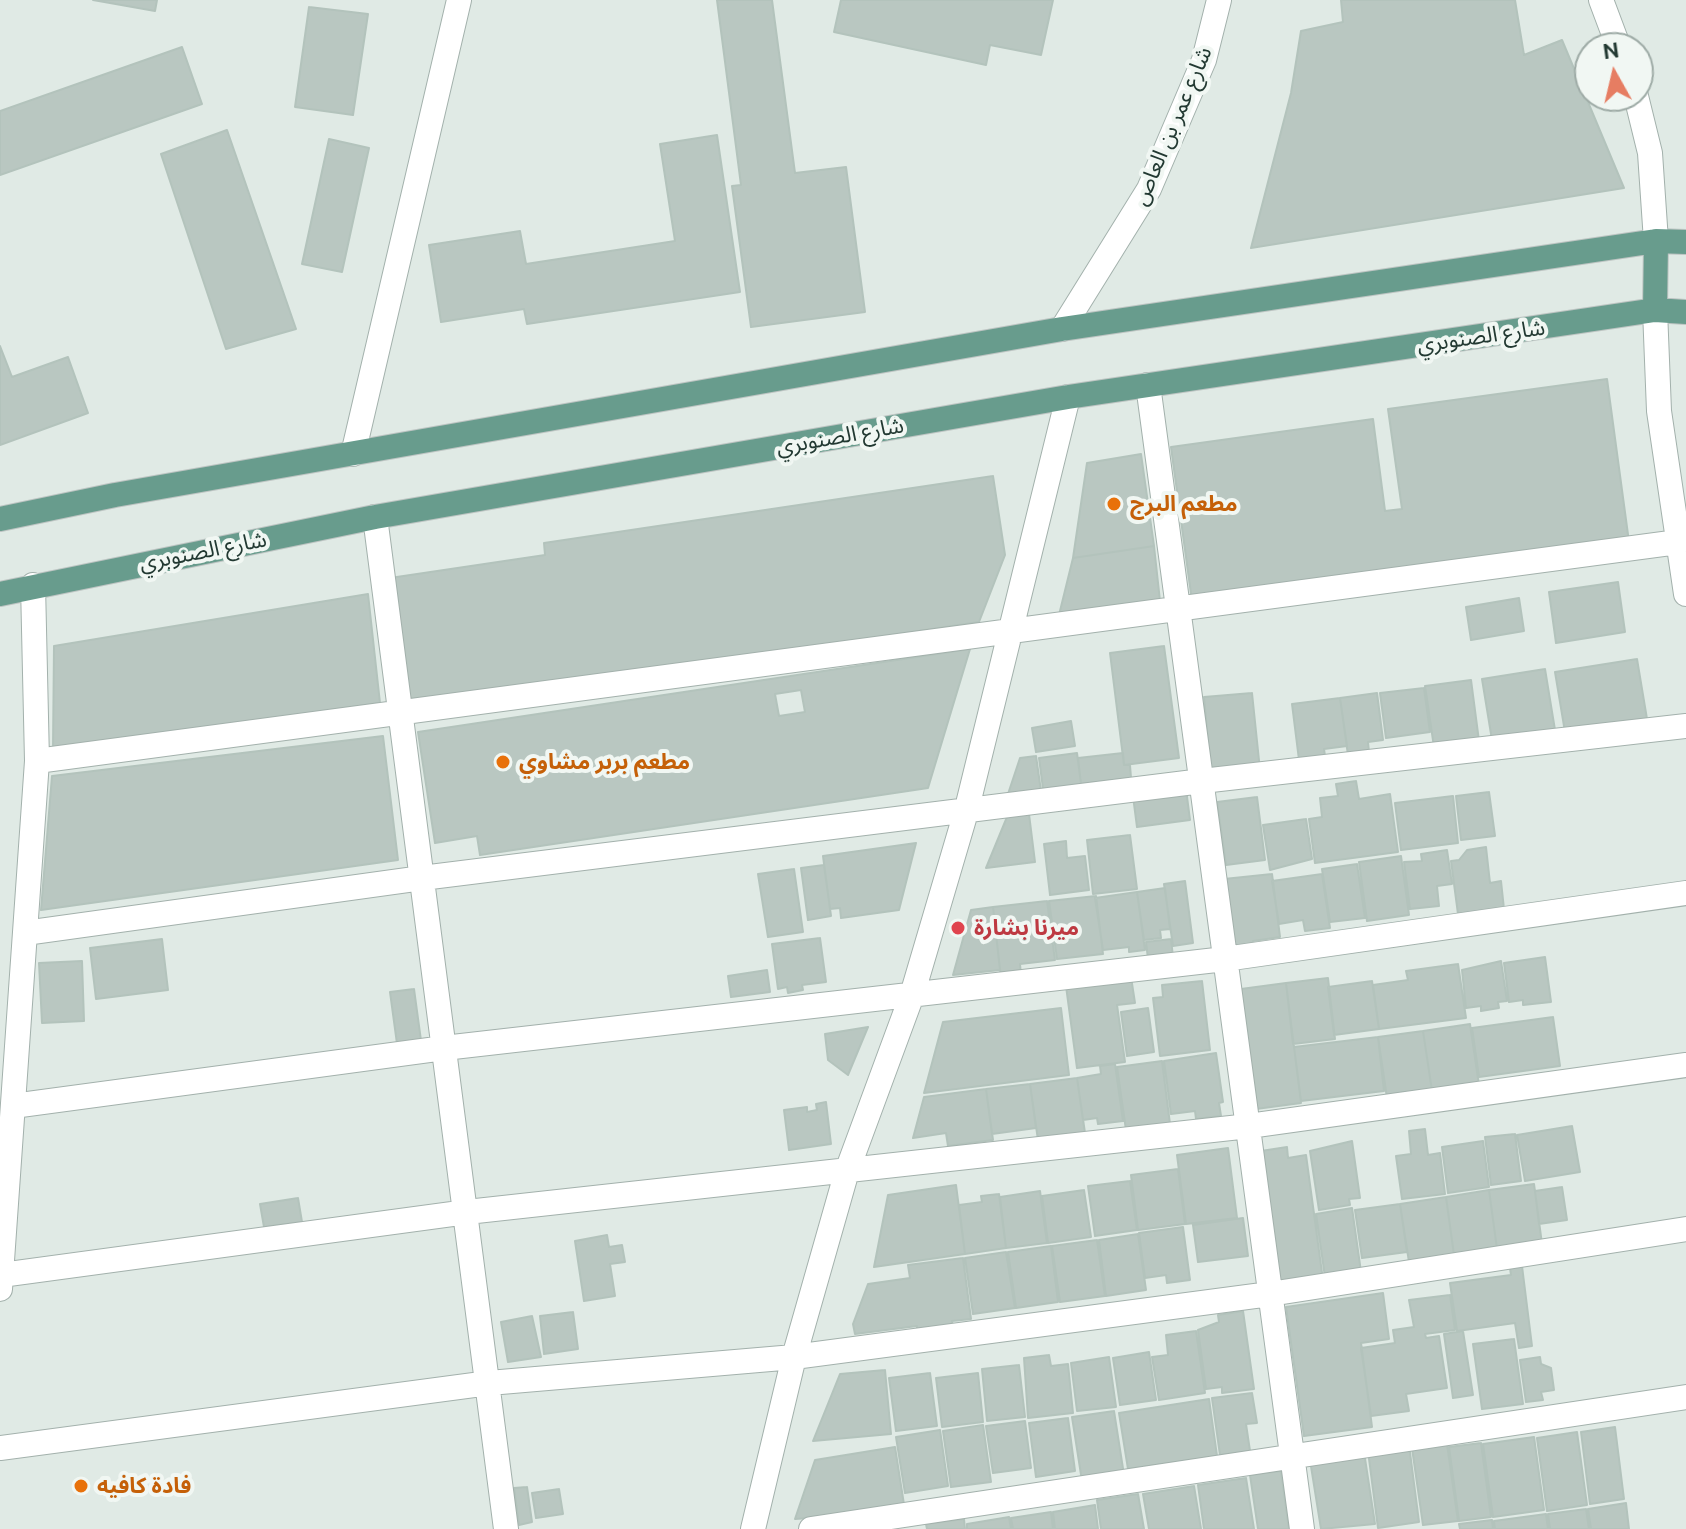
<!DOCTYPE html>
<html>
<head>
<meta charset="utf-8">
<style>
  body { margin:0 }
  #map { position:relative; width:1686px; height:1529px; overflow:hidden; background:#e0eae5; font-family:Ubuntu,sans-serif }
  canvas { display:block }
  .north { position:absolute; left:1574px; top:32px; width:80px; height:80px; box-sizing:border-box; background:#f1f7f3; border:2px solid #9eaba6; border-radius:50%; rotate:352deg; font-size:22px; font-weight:700; line-height:32px; text-align:center; color:#223932 }
  .north::after { content:''; display:block; margin:auto; width:28px; height:36px; background:#e67d62; clip-path:polygon(50% 0,100% 100%,50% 72%,0 100%) }
</style>
</head>
<body>
<div id="map">
<canvas width="1686" height="1529"></canvas>
<div class="north">N</div>
</div>
<script>
const c = document.querySelector('canvas').getContext('2d');
c.lineJoin = 'round';
function paint(path, color) { c.fillStyle = color; c.fill(path, 'evenodd'); }
const shape = rows => new Path2D(rows.map(r => 'M' + r).join(''));
function trace(path, color, width, dash) { c.strokeStyle = color; c.lineWidth = width; c.lineCap = dash ? 'butt' : 'round'; c.setLineDash(dash || []); c.stroke(path); }
function drawText(font, color, halo, rows, align = 'center') {
  c.font = font + ' Ubuntu,"Noto Sans Arabic",sans-serif'; c.lineWidth = 8; c.setLineDash([]); c.textBaseline = 'middle'; c.strokeStyle = halo; c.fillStyle = color; for (const [text, x, y, turn = 0] of rows) {
    c.save(); c.translate(x, y); c.rotate((+turn || 0) * Math.PI / 180); c.textAlign = isNaN(turn) ? turn : align; if (halo) c.strokeText(text, 0, 0); c.fillText(text, 0, 0); c.restore();
  }
}
const building = shape([
  [93,0,157,0,155,11,93,0],
  [717,0,772,0,795,173,846,167,865,312,751,327,732,186,741,185,717,0],
  [841,0,1053,0,1041,55,990,45,986,65,834,32,841,0],
  [1341,0,1515,0,1524,55,1562,40,1624,188,1251,248,1291,93,1301,31,1343,22,1341,0],
  [309,7,368,14,353,115,295,107,309,7],
  [182,47,202,104,0,175,0,111,182,47],
  [227,130,296,329,226,349,161,154,227,130],
  [717,135,740,292,527,324,524,309,441,322,429,245,520,231,526,264,675,241,660,144,717,135],
  [329,139,369,148,342,272,302,264,329,139],
  [0,346,12,377,68,357,88,413,0,445,0,346],
  [1607,379,1629,542,1192,601,1171,447,1373,419,1385,511,1402,509,1388,409,1607,379],
  [1141,454,1154,546,1073,558,1087,463,1141,454],
  [993,476,1005,555,979,622,408,707,390,578,545,555,544,543,993,476],
  [1154,546,1160,601,1059,615,1073,558,1154,546],
  [1618,582,1625,632,1556,643,1549,592,1618,582],
  [368,594,380,703,53,749,54,646,368,594],
  [1519,598,1524,631,1471,640,1466,607,1519,598],
  [1164,646,1179,758,1124,765,1110,653,1164,646],
  [970,649,928,788,480,855,477,836,435,843,418,732,970,649],
  [1637,659,1647,719,1565,732,1555,672,1637,659],
  [1545,669,1555,730,1492,740,1482,679,1545,669],
  [1471,680,1479,741,1434,747,1425,686,1471,680],
  [1424,688,1430,732,1386,738,1380,693,1424,688],
  [801,690,805,712,779,716,775,694,801,690],
  [1252,693,1260,770,1211,775,1204,697,1252,693],
  [1377,693,1383,740,1368,742,1369,752,1348,755,1340,698,1377,693],
  [1340,698,1347,746,1324,749,1325,756,1299,760,1292,704,1340,698],
  [1071,721,1075,746,1036,752,1032,728,1071,721],
  [383,736,398,860,41,910,52,776,383,736],
  [1077,753,1082,791,1044,796,1039,758,1077,753],
  [1123,753,1124,765,1130,765,1131,778,1081,784,1078,758,1123,753],
  [1036,756,1042,798,1005,803,1020,758,1036,756],
  [1356,781,1359,799,1390,794,1398,852,1315,863,1309,819,1322,817,1320,798,1338,796,1336,784,1356,781],
  [1186,789,1190,820,1137,827,1133,796,1186,789],
  [1489,792,1495,836,1461,840,1456,796,1489,792],
  [1453,796,1458,843,1401,850,1395,803,1453,796],
  [1257,797,1265,860,1226,865,1217,802,1257,797],
  [1029,814,1035,862,986,868,1007,817,1029,814],
  [1306,819,1312,859,1270,870,1263,825,1306,819],
  [1130,835,1137,889,1093,894,1087,840,1130,835],
  [1066,841,1067,858,1085,856,1089,890,1050,895,1044,844,1066,841],
  [916,843,899,910,841,918,840,908,830,909,823,856,916,843],
  [1486,847,1490,883,1501,881,1504,909,1458,914,1451,861,1459,860,1467,850,1486,847],
  [1447,850,1452,884,1437,886,1439,906,1410,909,1404,862,1422,861,1421,854,1447,850],
  [1401,856,1409,915,1367,921,1359,862,1401,856],
  [1357,864,1365,918,1330,922,1322,869,1357,864],
  [824,865,831,916,808,920,801,868,824,865],
  [794,869,803,932,768,937,758,874,794,869],
  [1272,874,1280,937,1253,941,1253,947,1233,949,1224,879,1272,874],
  [1322,874,1330,928,1305,931,1303,920,1279,924,1272,881,1322,874],
  [1185,881,1193,943,1173,946,1164,884,1185,881],
  [1165,888,1170,929,1160,930,1161,938,1144,940,1137,892,1165,888],
  [1137,892,1145,950,1129,952,1129,947,1103,950,1095,898,1137,892],
  [1096,896,1103,954,1057,959,1049,901,1096,896],
  [1047,901,1055,960,1020,964,1021,975,1001,978,993,907,1047,901],
  [993,907,1000,970,953,975,971,910,993,907],
  [820,938,826,982,802,985,803,990,788,993,787,987,778,989,772,944,820,938],
  [162,939,168,990,96,999,90,948,162,939],
  [1171,939,1173,957,1148,959,1146,942,1171,939],
  [1545,957,1551,1002,1523,1005,1523,1000,1509,1002,1504,963,1545,957],
  [82,961,84,1021,42,1023,39,963,82,961],
  [1501,961,1507,1001,1498,1002,1499,1008,1481,1011,1481,1006,1466,1008,1462,970,1501,961],
  [1458,964,1466,1018,1379,1029,1373,985,1408,980,1406,971,1458,964],
  [767,970,770,992,731,997,728,976,767,970],
  [1131,977,1135,1003,1117,1005,1125,1062,1077,1068,1066,986,1131,977],
  [1328,978,1335,1039,1293,1044,1286,983,1328,978],
  [1202,981,1210,1050,1160,1056,1153,998,1163,997,1162,985,1202,981],
  [1372,981,1379,1029,1334,1035,1328,987,1372,981],
  [1286,983,1301,1103,1256,1109,1241,989,1286,983],
  [414,989,422,1048,398,1051,390,992,414,989],
  [1061,1008,1069,1075,924,1093,943,1022,1061,1008],
  [1148,1008,1154,1052,1127,1056,1121,1012,1148,1008],
  [1553,1017,1560,1066,1479,1077,1472,1028,1553,1017],
  [1470,1024,1479,1085,1432,1091,1423,1031,1470,1024],
  [868,1027,848,1075,828,1060,825,1034,868,1027],
  [1423,1031,1432,1091,1387,1098,1378,1037,1423,1031],
  [1378,1037,1384,1091,1301,1101,1294,1047,1378,1037],
  [1216,1053,1223,1102,1219,1103,1221,1116,1196,1119,1195,1111,1171,1114,1164,1061,1216,1053],
  [1162,1061,1170,1124,1126,1130,1117,1067,1162,1061],
  [1115,1064,1123,1121,1098,1124,1097,1118,1083,1120,1077,1078,1101,1074,1100,1066,1115,1064],
  [1077,1078,1085,1133,1038,1140,1030,1084,1077,1078],
  [1030,1084,1036,1128,992,1134,986,1089,1030,1084],
  [986,1089,993,1140,948,1146,946,1133,913,1138,924,1097,986,1089],
  [826,1102,831,1144,789,1150,784,1110,807,1107,807,1112,817,1110,816,1104,826,1102],
  [1572,1126,1580,1172,1525,1181,1517,1135,1572,1126],
  [1425,1129,1428,1155,1440,1153,1445,1194,1402,1199,1396,1156,1411,1154,1409,1131,1425,1129],
  [1515,1134,1521,1181,1491,1185,1485,1137,1515,1134],
  [1352,1141,1360,1198,1349,1199,1350,1205,1319,1210,1310,1151,1352,1141],
  [1483,1141,1489,1187,1448,1193,1442,1147,1483,1141],
  [1287,1147,1288,1158,1306,1155,1323,1280,1279,1286,1261,1151,1287,1147],
  [1228,1148,1237,1218,1186,1224,1177,1155,1228,1148],
  [1178,1169,1185,1224,1138,1230,1131,1175,1178,1169],
  [1130,1181,1137,1230,1095,1236,1088,1186,1130,1181],
  [1534,1184,1542,1244,1497,1249,1489,1190,1534,1184],
  [956,1185,965,1254,874,1267,888,1195,956,1185],
  [1562,1187,1567,1220,1539,1224,1535,1191,1562,1187],
  [1084,1190,1091,1237,1048,1243,1042,1196,1084,1190],
  [1489,1190,1497,1249,1454,1255,1446,1197,1489,1190],
  [1040,1191,1047,1243,1006,1248,1000,1197,1040,1191],
  [999,1194,1006,1248,965,1254,959,1205,982,1202,981,1196,999,1194],
  [1446,1197,1454,1255,1409,1262,1400,1204,1446,1197],
  [298,1198,302,1222,264,1227,260,1204,298,1198],
  [1400,1204,1407,1252,1362,1258,1355,1210,1400,1204],
  [1352,1208,1361,1272,1325,1277,1316,1214,1352,1208],
  [1243,1218,1248,1256,1198,1262,1193,1225,1243,1218],
  [1183,1227,1190,1280,1167,1283,1166,1275,1145,1278,1139,1233,1183,1227],
  [1138,1234,1146,1290,1106,1296,1099,1240,1138,1234],
  [607,1235,609,1247,622,1245,625,1262,610,1264,615,1296,584,1301,575,1241,607,1235],
  [1097,1240,1105,1296,1060,1302,1052,1246,1097,1240],
  [1051,1246,1058,1302,1016,1308,1008,1252,1051,1246],
  [1006,1252,1015,1308,973,1314,965,1258,1006,1252],
  [963,1258,971,1319,952,1321,953,1327,917,1331,917,1326,855,1334,853,1324,868,1284,910,1278,908,1265,963,1258],
  [1522,1266,1532,1346,1519,1348,1515,1323,1457,1331,1450,1283,1511,1275,1510,1268,1522,1266],
  [1383,1293,1389,1339,1361,1343,1372,1427,1304,1436,1286,1307,1383,1293],
  [1450,1295,1455,1330,1425,1334,1426,1338,1439,1336,1447,1388,1406,1394,1409,1411,1371,1416,1361,1348,1395,1343,1393,1330,1414,1327,1409,1300,1450,1295],
  [1243,1311,1254,1389,1222,1393,1222,1387,1206,1389,1198,1330,1219,1322,1218,1315,1243,1311],
  [573,1312,578,1349,544,1354,540,1316,573,1312],
  [532,1316,541,1357,508,1362,501,1322,532,1316],
  [1196,1331,1205,1393,1159,1400,1152,1357,1168,1355,1166,1335,1196,1331],
  [1463,1331,1473,1395,1453,1398,1444,1334,1463,1331],
  [1514,1339,1523,1404,1482,1409,1473,1344,1514,1339],
  [1149,1352,1156,1400,1120,1405,1113,1358,1149,1352],
  [1049,1355,1051,1366,1068,1364,1073,1413,1028,1418,1024,1358,1049,1355],
  [1109,1357,1116,1407,1077,1411,1071,1363,1109,1357],
  [1540,1357,1541,1364,1551,1368,1554,1390,1541,1392,1543,1400,1526,1402,1520,1360,1540,1357],
  [1019,1365,1025,1417,987,1421,982,1369,1019,1365],
  [885,1370,891,1434,813,1441,840,1374,885,1370],
  [930,1373,937,1426,896,1431,889,1378,930,1373],
  [978,1373,983,1422,942,1427,936,1378,978,1373],
  [1252,1393,1257,1423,1246,1424,1250,1451,1220,1455,1212,1398,1252,1393],
  [1209,1399,1217,1456,1128,1469,1119,1413,1209,1399],
  [1114,1411,1124,1475,1082,1481,1072,1417,1114,1411],
  [1068,1418,1075,1471,1036,1477,1029,1423,1068,1418],
  [1025,1421,1031,1468,993,1473,986,1426,1025,1421],
  [983,1425,991,1482,951,1487,943,1431,983,1425],
  [1615,1427,1624,1499,1590,1504,1581,1432,1615,1427],
  [940,1430,948,1486,905,1493,896,1437,940,1430],
  [1577,1432,1587,1505,1547,1511,1537,1438,1577,1432],
  [1534,1437,1544,1510,1493,1517,1483,1444,1534,1437],
  [1481,1443,1491,1517,1459,1521,1449,1447,1481,1443],
  [1447,1444,1458,1521,1423,1525,1412,1448,1447,1444],
  [1409,1445,1419,1522,1378,1528,1368,1451,1409,1445],
  [895,1447,905,1511,795,1519,815,1460,895,1447],
  [1364,1452,1375,1524,1321,1529,1310,1460,1364,1452],
  [1281,1471,1289,1529,1258,1529,1250,1475,1281,1471],
  [1246,1478,1254,1529,1204,1529,1198,1485,1246,1478],
  [1194,1486,1201,1529,1149,1529,1143,1494,1194,1486],
  [527,1487,532,1522,519,1525,514,1488,527,1487],
  [559,1489,563,1514,536,1518,532,1493,559,1489],
  [1138,1494,1144,1529,1101,1529,1097,1500,1138,1494],
  [1626,1503,1629,1529,1591,1529,1588,1509,1626,1503],
  [1095,1505,1098,1529,1055,1529,1053,1512,1095,1505],
  [1586,1509,1589,1529,1550,1529,1548,1514,1586,1509],
  [1051,1512,1053,1529,1013,1529,1011,1518,1051,1512],
  [1546,1514,1548,1529,1495,1529,1494,1521,1546,1514],
  [1009,1517,1011,1529,967,1529,967,1524,1009,1517],
  [964,1519,965,1529,927,1529,926,1524,964,1519],
  [1492,1520,1493,1529,1460,1529,1459,1524,1492,1520]
]);
paint(building, '#b9c7c1');
trace(building, '#b3c3bc', 2);
const minor = shape([
  [1601,0,1619,48],
  [1636,96,1650,153,1656,241],
  [1655,310,1659,411,1686,594],
  [1062,329,1149,189,1204,60,1219,0],
  [1148,385,1302,1529],
  [353,454,459,0],
  [375,517,506,1529],
  [37,761,1678,542],
  [25,933,422,878,1202,781,1686,726],
  [13,1106,444,1048,1225,959,1686,893],
  [1,1275,467,1212,1249,1126,1686,1065],
  [0,1289,37,761,33,585],
  [0,1448,489,1383,794,1357,1270,1294,1686,1229],
  [753,1529,794,1357,847,1171,912,995,966,812,1068,397],
  [811,1529,1686,1397]
]);
const major = shape([
  [1655,310,1656,241],
  [0,519,115,495,1062,329,1656,241,1686,242],
  [0,594,375,517,1068,397,1655,310,1686,312]
]);
trace(minor, '#a3b1ac', 26);
trace(major, '#bdc4c2', 26);
trace(minor, '#fff', 24);
trace(major, '#689c8d', 24);
for (const [x, y, r, color] of [
  [1114,504,8,"#e8710a"],
  [503,762,8,"#e8710a"],
  [958,928,8,"#e0444e"],
  [81,1486,8,"#e8710a"]
]) { const dot = new Path2D(); dot.arc(x, y, r, 0, 2 * Math.PI); c.fillStyle = color; c.fill(dot); trace(dot, '#f1f7f3', 3); }
drawText('22px', '#223932', '#f1f7f3', [
  ["شارع عمر بن العاص",1172,126,-67],
  ["شارع الصنوبري",1481,336,-8],
  ["شارع الصنوبري",840,436,-10],
  ["شارع الصنوبري",203,551,-11]
]);
drawText('bold 22px', '#c56008', '#f1f7f3', [
  ["مطعم البرج",1130,504],
  ["مطعم بربر مشاوي",519,762],
  ["فادة كافيه",97,1486]
], 'left');
drawText('bold 22px', '#be3a42', '#f1f7f3', [
  ["ميرنا بشارة",974,928]
], 'left');
</script>
</body>
</html>
